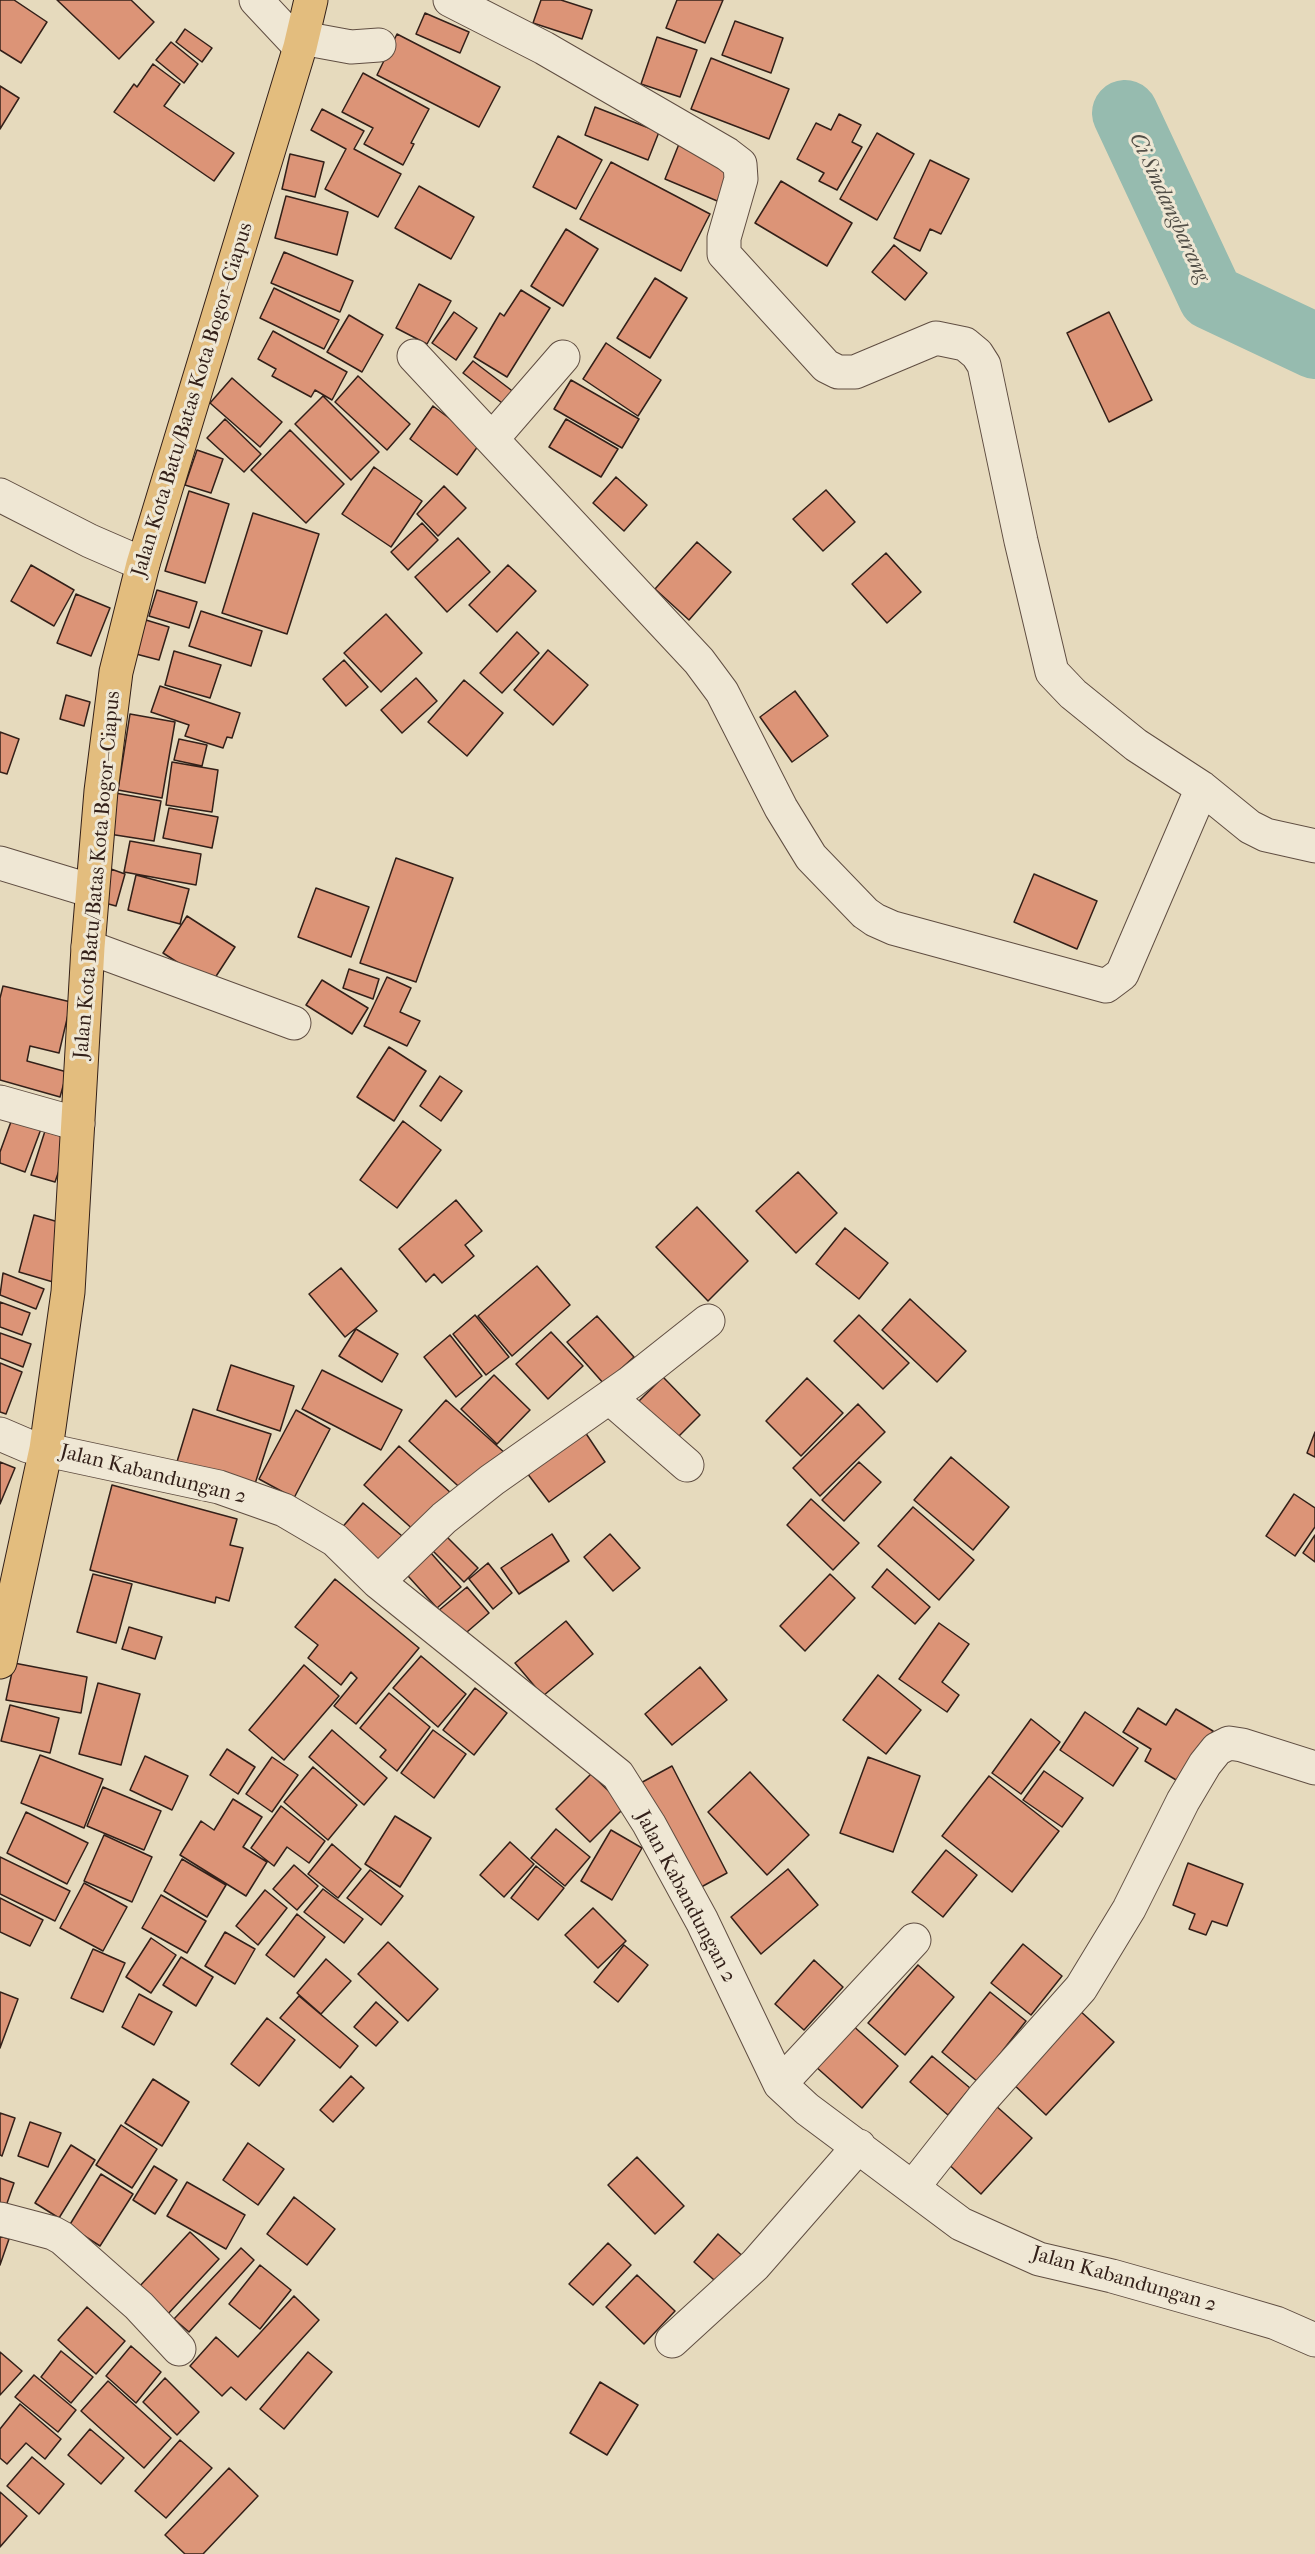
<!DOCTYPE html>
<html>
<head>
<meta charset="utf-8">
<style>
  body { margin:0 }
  canvas { display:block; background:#e6dabd }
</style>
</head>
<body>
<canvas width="1315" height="2554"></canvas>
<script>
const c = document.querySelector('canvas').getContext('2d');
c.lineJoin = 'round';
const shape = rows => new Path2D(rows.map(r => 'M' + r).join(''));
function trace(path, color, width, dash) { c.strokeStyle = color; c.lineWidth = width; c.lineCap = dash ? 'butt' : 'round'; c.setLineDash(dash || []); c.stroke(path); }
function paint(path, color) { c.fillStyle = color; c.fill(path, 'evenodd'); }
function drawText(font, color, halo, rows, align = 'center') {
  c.font = font + ' "IM FELL French Canon",serif'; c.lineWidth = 6; c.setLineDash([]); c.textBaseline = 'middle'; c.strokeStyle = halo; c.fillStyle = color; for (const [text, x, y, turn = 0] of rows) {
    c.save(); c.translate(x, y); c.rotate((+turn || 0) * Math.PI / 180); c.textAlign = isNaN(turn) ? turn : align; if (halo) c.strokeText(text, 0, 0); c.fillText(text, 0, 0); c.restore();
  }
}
trace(shape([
  [1125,113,1211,297,1315,346]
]), '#96bbaf', 66);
const building = shape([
  [0,0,14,0,47,22,21,63,0,50,0,0],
  [57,0,131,0,154,22,119,59,57,0],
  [541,0,561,0,592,10,582,39,533,23,541,0],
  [677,0,723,0,705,43,666,28,677,0],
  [425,13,469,32,460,53,416,34,425,13],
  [735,21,783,38,771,73,722,55,735,21],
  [185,29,212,48,202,62,176,42,185,29],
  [397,34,500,87,479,127,377,75,397,34],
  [657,37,697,50,680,97,641,84,657,37],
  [171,42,198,64,184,83,156,60,171,42],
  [711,58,789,89,769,139,691,109,711,58],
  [153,64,180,84,164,106,234,153,214,181,114,112,134,84,137,87,153,64],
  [363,73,429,109,411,143,414,144,403,165,364,144,373,128,342,112,363,73],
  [0,86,19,98,0,129,0,86],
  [595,107,659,132,648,160,585,135,595,107],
  [322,109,364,131,354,149,401,174,378,217,325,189,346,149,311,130,322,109],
  [839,114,861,125,852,142,862,147,837,190,819,181,824,173,797,159,816,123,831,130,839,114],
  [877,133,914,154,877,220,840,199,877,133],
  [558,136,602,160,576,209,533,187,558,136],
  [679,144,737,167,722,203,665,179,679,144],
  [290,154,324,162,315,197,282,189,290,154],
  [930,160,969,179,941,234,930,229,920,251,894,238,930,160],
  [611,162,710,214,681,271,580,219,611,162],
  [781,181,852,223,827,266,755,223,781,181],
  [419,186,474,217,451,259,395,228,419,186],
  [286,196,348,212,337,255,275,238,286,196],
  [566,229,598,249,563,306,531,286,566,229],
  [894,245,927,273,905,300,872,272,894,245],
  [284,252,353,281,340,312,271,283,284,252],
  [655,278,687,298,650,358,617,338,655,278],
  [419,284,451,301,427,344,396,328,419,284],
  [274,288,339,320,324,349,260,318,274,288],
  [521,290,550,308,507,377,474,357,500,313,504,316,521,290],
  [454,312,477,328,456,360,432,343,454,312],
  [1109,312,1152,400,1109,422,1067,333,1109,312],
  [349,315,383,335,362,372,327,352,349,315],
  [273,331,347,372,332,400,315,390,311,397,272,376,276,369,258,359,273,331],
  [606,343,661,380,638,416,583,379,606,343],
  [473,361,515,393,506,406,463,373,473,361],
  [358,376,410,424,387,450,335,402,358,376],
  [232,378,282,422,260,447,210,403,232,378],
  [571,380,639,419,622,448,554,409,571,380],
  [323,396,379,452,351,480,295,424,323,396],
  [433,406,481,442,457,475,410,439,433,406],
  [225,419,261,454,244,472,207,438,225,419],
  [566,419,618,449,601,477,549,447,566,419],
  [290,430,344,484,306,523,251,470,290,430],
  [197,450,223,459,211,493,185,485,197,450],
  [374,467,422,501,391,547,342,514,374,467],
  [616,477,647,505,624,531,593,503,616,477],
  [444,486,466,508,438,536,417,514,444,486],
  [826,490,855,522,823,551,793,519,826,490],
  [189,491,229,504,205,583,165,571,189,491],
  [253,513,319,534,287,634,222,613,253,513],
  [422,523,438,540,408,570,391,552,422,523],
  [458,538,490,572,447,612,415,577,458,538],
  [697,542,731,572,689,620,655,589,697,542],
  [886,553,921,592,887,623,852,584,886,553],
  [31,565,74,590,54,626,11,601,31,565],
  [508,565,536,591,497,632,469,605,508,565],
  [157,590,197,602,189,628,149,616,157,590],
  [76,594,110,608,91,656,57,643,76,594],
  [201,611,262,631,251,666,189,646,201,611],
  [386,614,422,653,381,692,344,653,386,614],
  [146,620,169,627,159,660,136,654,146,620],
  [517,632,539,653,502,693,480,673,517,632],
  [548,650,588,685,553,725,514,690,548,650],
  [174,651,221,665,210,698,165,685,174,651],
  [344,660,368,687,346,706,323,679,344,660],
  [416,678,437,701,402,733,381,710,416,678],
  [464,680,503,713,467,756,428,722,464,680],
  [160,686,240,713,232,738,227,737,223,748,185,736,189,725,151,712,160,686],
  [795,691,828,736,792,762,760,717,795,691],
  [66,695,90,702,84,726,60,719,66,695],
  [130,714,175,722,162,798,118,790,130,714],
  [0,732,19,739,7,774,0,772,0,732],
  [179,739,207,745,202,766,174,760,179,739],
  [172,762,218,770,212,812,166,805,172,762],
  [115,793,161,801,154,841,109,834,115,793],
  [169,808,218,817,212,848,163,838,169,808],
  [130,841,201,854,196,885,124,872,130,841],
  [396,858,453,878,416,982,360,963,396,858],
  [111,869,125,874,116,906,101,902,111,869],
  [1034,874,1097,901,1077,949,1014,922,1034,874],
  [136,875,189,889,180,924,128,910,136,875],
  [316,888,369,907,351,957,298,937,316,888],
  [187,916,235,947,211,984,163,953,187,916],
  [349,969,379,979,373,999,343,988,349,969],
  [387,977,411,988,400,1012,420,1021,407,1046,364,1026,387,977],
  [322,980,368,1008,352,1034,306,1005,322,980],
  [3,986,71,1002,59,1053,30,1046,27,1061,67,1072,60,1097,0,1080,0,998,3,986],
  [389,1047,426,1071,394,1121,357,1097,389,1047],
  [440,1076,462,1091,441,1121,420,1106,440,1076],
  [12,1119,41,1129,25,1172,0,1163,0,1152,12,1119],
  [403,1121,441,1150,397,1208,360,1180,403,1121],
  [45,1131,70,1139,55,1182,31,1175,45,1131],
  [798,1172,837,1213,796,1253,756,1211,798,1172],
  [456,1200,482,1231,465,1245,474,1256,442,1283,434,1274,426,1282,399,1249,456,1200],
  [697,1207,748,1261,708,1301,656,1247,697,1207],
  [34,1215,69,1225,53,1282,19,1272,34,1215],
  [845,1228,888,1263,859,1299,816,1264,845,1228],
  [537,1266,570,1305,512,1356,478,1316,537,1266],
  [341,1268,377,1311,345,1337,309,1294,341,1268],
  [3,1273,44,1289,36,1309,0,1295,3,1273],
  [910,1299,966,1351,937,1382,882,1330,910,1299],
  [0,1302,30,1313,22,1335,0,1327,0,1302],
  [475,1315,509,1357,486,1375,453,1334,475,1315],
  [859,1315,909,1363,883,1389,834,1341,859,1315],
  [597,1316,634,1357,604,1384,567,1342,597,1316],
  [356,1329,398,1354,382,1382,339,1356,356,1329],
  [551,1332,583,1366,548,1399,516,1364,551,1332],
  [0,1333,31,1344,23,1367,0,1358,0,1333],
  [450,1335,482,1376,456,1397,424,1357,450,1335],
  [0,1363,22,1372,6,1414,0,1412,0,1363],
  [231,1365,294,1386,280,1431,217,1410,231,1365],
  [322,1370,402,1410,381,1450,302,1409,322,1370],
  [494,1375,530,1410,497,1444,461,1409,494,1375],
  [663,1377,700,1415,673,1442,636,1404,663,1377],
  [807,1378,843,1413,801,1456,766,1421,807,1378],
  [446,1400,506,1454,468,1495,409,1441,446,1400],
  [858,1404,885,1432,820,1496,793,1468,858,1404],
  [193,1409,271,1434,253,1490,176,1465,193,1409],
  [296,1410,330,1429,294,1498,259,1479,296,1410],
  [585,1432,605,1462,549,1502,527,1473,585,1432],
  [1315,1432,1315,1457,1307,1453,1315,1432],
  [399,1446,452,1494,417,1533,364,1485,399,1446],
  [951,1457,1009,1507,973,1550,914,1500,951,1457],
  [0,1462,15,1468,0,1504,0,1462],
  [859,1462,881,1482,844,1521,822,1500,859,1462],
  [112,1485,237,1519,230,1545,243,1548,229,1601,216,1597,215,1603,90,1570,112,1485],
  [1294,1494,1315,1508,1315,1527,1295,1556,1266,1536,1294,1494],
  [811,1499,859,1543,833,1570,787,1525,811,1499],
  [363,1503,408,1541,379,1576,334,1537,363,1503],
  [913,1507,974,1560,939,1600,878,1546,913,1507],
  [438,1528,478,1568,464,1582,424,1542,438,1528],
  [552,1534,569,1561,519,1594,501,1568,552,1534],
  [610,1534,640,1568,613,1591,584,1557,610,1534],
  [1315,1535,1315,1562,1303,1553,1315,1535],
  [423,1544,461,1587,437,1608,399,1566,423,1544],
  [488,1563,512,1593,493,1609,469,1579,488,1563],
  [887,1569,930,1607,915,1624,872,1587,887,1569],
  [93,1574,132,1584,116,1643,77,1632,93,1574],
  [830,1574,855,1598,805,1651,780,1626,830,1574],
  [335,1579,419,1648,356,1724,334,1706,357,1678,351,1672,341,1685,308,1658,318,1645,295,1627,335,1579],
  [467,1587,489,1613,460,1638,438,1611,467,1587],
  [566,1621,593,1654,543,1696,515,1663,566,1621],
  [939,1623,969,1644,942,1682,959,1695,947,1712,899,1679,939,1623],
  [129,1627,162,1637,155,1659,122,1649,129,1627],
  [421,1656,466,1694,438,1727,393,1688,421,1656],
  [14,1663,87,1677,81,1713,6,1700,14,1663],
  [304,1665,339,1696,284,1760,249,1730,304,1665],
  [700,1667,727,1700,672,1745,645,1714,700,1667],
  [878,1675,921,1710,886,1754,843,1720,878,1675],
  [98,1683,140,1694,121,1765,79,1754,98,1683],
  [475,1688,507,1713,474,1755,443,1730,475,1688],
  [389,1693,430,1727,397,1771,380,1757,386,1750,360,1728,389,1693],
  [10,1705,59,1718,50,1753,1,1741,10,1705],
  [1138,1708,1166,1725,1176,1709,1213,1731,1181,1783,1145,1761,1151,1749,1123,1732,1138,1708],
  [1085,1712,1138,1748,1113,1786,1060,1750,1085,1712],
  [1031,1719,1060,1742,1021,1794,992,1773,1031,1719],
  [332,1730,387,1778,364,1805,309,1757,332,1730],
  [433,1730,466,1754,434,1798,401,1773,433,1730],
  [227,1749,255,1767,238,1794,210,1775,227,1749],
  [40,1755,103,1779,84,1828,21,1803,40,1755],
  [145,1756,188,1776,172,1810,130,1790,145,1756],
  [272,1757,298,1775,272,1812,246,1794,272,1757],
  [868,1757,920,1776,893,1852,840,1833,868,1757],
  [672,1766,727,1873,692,1892,637,1785,672,1766],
  [313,1767,357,1805,328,1840,284,1802,313,1767],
  [1044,1771,1083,1798,1062,1827,1023,1800,1044,1771],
  [750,1772,809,1835,767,1875,708,1812,750,1772],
  [591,1774,625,1807,590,1842,556,1809,591,1774],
  [989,1776,1059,1831,1012,1892,942,1836,989,1776],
  [103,1787,161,1811,144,1850,87,1826,103,1787],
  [233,1799,262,1817,243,1847,267,1862,246,1896,180,1855,201,1821,214,1830,233,1799],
  [281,1806,325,1841,309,1863,287,1847,274,1866,251,1848,281,1806],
  [26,1812,88,1843,67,1884,7,1853,26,1812],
  [395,1816,431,1838,400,1887,365,1864,395,1816],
  [556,1829,590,1857,565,1886,531,1858,556,1829],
  [611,1830,642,1848,612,1900,581,1881,611,1830],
  [104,1835,152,1857,132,1902,84,1881,104,1835],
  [510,1842,534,1864,504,1897,480,1875,510,1842],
  [332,1844,361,1869,338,1898,308,1874,332,1844],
  [946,1850,977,1875,943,1917,912,1892,946,1850],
  [0,1857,70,1891,55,1921,0,1894,0,1857],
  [182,1859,226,1885,207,1917,164,1891,182,1859],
  [1188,1863,1243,1884,1227,1926,1212,1921,1206,1935,1189,1929,1195,1914,1173,1905,1188,1863],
  [294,1865,318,1886,297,1910,273,1889,294,1865],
  [536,1866,564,1888,538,1920,511,1898,536,1866],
  [788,1869,818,1905,761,1954,731,1917,788,1869],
  [370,1870,403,1896,381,1925,347,1898,370,1870],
  [84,1883,127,1907,103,1951,60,1928,84,1883],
  [323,1889,363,1919,344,1943,304,1912,323,1889],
  [265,1890,287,1908,258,1945,236,1926,265,1890],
  [161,1895,206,1921,187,1953,142,1928,161,1895],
  [0,1898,43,1920,30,1946,0,1932,0,1898],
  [593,1908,626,1941,598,1968,565,1935,593,1908],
  [297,1914,325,1937,294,1977,266,1955,297,1914],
  [225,1932,255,1949,235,1984,205,1966,225,1932],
  [151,1938,176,1955,151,1993,126,1977,151,1938],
  [388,1942,438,1989,408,2021,358,1974,388,1942],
  [1023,1944,1062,1976,1031,2015,991,1983,1023,1944],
  [624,1945,648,1965,618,2002,594,1982,624,1945],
  [93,1949,125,1963,103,2012,71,1998,93,1949],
  [181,1957,213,1977,196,2006,163,1985,181,1957],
  [326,1959,351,1981,321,2014,297,1993,326,1959],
  [814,1960,843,1987,804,2030,775,2004,814,1960],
  [918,1965,954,1997,905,2055,868,2023,918,1965],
  [0,1992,18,1999,0,2048,0,1992],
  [990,1992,1026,2021,978,2082,942,2052,990,1992],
  [139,1994,172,2012,154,2045,122,2027,139,1994],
  [299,1996,358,2046,340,2068,280,2018,299,1996],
  [376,2002,398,2022,376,2046,354,2027,376,2002],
  [1078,2009,1114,2042,1046,2115,1011,2082,1078,2009],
  [267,2018,295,2040,259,2086,231,2064,267,2018],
  [851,2024,898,2066,862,2108,815,2066,851,2024],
  [932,2056,970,2088,948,2115,910,2082,932,2056],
  [351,2076,364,2088,333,2122,320,2110,351,2076],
  [153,2079,189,2102,162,2146,125,2123,153,2079],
  [995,2105,1032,2138,981,2194,945,2161,995,2105],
  [0,2113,15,2118,2,2156,0,2155,0,2113],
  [30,2122,61,2133,48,2167,18,2156,30,2122],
  [121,2125,157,2149,132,2188,96,2165,121,2125],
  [248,2143,284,2169,258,2205,223,2180,248,2143],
  [71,2145,95,2160,59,2218,35,2203,71,2145],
  [637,2157,684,2206,655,2234,608,2185,637,2157],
  [154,2166,177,2180,155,2214,133,2200,154,2166],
  [101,2174,133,2194,100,2246,69,2226,101,2174],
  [0,2178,14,2183,5,2209,0,2207,0,2178],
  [187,2182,245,2215,226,2249,167,2216,187,2182],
  [294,2197,335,2229,307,2265,267,2234,294,2197],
  [190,2232,219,2259,167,2315,138,2288,190,2232],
  [718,2234,747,2260,723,2288,694,2262,718,2234],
  [0,2236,9,2239,0,2265,0,2236],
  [608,2243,631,2265,593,2305,569,2284,608,2243],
  [241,2248,254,2260,189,2332,174,2319,241,2248],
  [260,2265,291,2290,260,2329,229,2304,260,2265],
  [637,2275,675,2311,644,2344,606,2307,637,2275],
  [294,2296,319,2320,246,2400,231,2387,222,2396,190,2366,216,2337,238,2357,294,2296],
  [87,2307,125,2341,96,2374,58,2340,87,2307],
  [131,2346,161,2372,136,2403,106,2376,131,2346],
  [61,2351,93,2377,71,2403,41,2377,61,2351],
  [0,2352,22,2371,0,2395,0,2352],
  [308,2352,332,2372,284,2429,260,2409,308,2352],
  [34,2375,76,2410,58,2432,15,2397,34,2375],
  [165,2378,199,2412,177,2435,143,2402,165,2378],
  [108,2381,171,2438,144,2468,81,2411,108,2381],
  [600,2382,638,2405,607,2455,570,2433,600,2382],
  [20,2404,61,2439,45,2459,26,2443,7,2464,0,2458,0,2429,20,2404],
  [90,2429,124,2458,101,2484,68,2455,90,2429],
  [180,2440,212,2468,166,2518,135,2491,180,2440],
  [32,2457,64,2484,39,2514,7,2486,32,2457],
  [229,2468,258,2496,203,2554,185,2554,165,2535,229,2468],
  [0,2492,27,2516,0,2547,0,2492]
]);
paint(building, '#dc9477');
trace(building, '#332019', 1.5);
const minor = shape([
  [256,0,300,47],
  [450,0,544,48,727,154,740,164,741,179,724,238,724,254,826,366,838,372,855,372,936,338,965,344,977,354,984,365,1021,541,1052,672,1073,694,1136,745,1202,788,1250,827,1266,835,1315,846],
  [302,38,351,47,379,45],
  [414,356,699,661,722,692,781,808,811,857,865,913,875,920,893,928,1106,986,1122,974,1202,788],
  [492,439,563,357],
  [0,495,90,541,143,564],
  [0,863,92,891],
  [88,947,294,1023],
  [0,1102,78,1124],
  [610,1398,687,1465],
  [0,1434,28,1446,219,1487,284,1510,335,1540,378,1582,618,1775,649,1824,702,1921,780,2084,807,2109,961,2224,1039,2259,1112,2276,1211,2304,1276,2323,1315,2340],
  [378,1582,444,1518,492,1480,631,1382,708,1321],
  [780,2084,914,1940],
  [913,2187,984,2097,1081,1988,1129,1909,1183,1801,1205,1764,1217,1749,1229,1743,1242,1745,1315,1768],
  [0,2219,53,2233,62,2238,139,2306,179,2349],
  [672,2341,755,2265,859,2146]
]);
const major = shape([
  [0,1662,46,1449,68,1292,88,947,101,791,116,672,143,564,300,47,311,0]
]);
trace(minor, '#604e42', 35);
trace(major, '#332019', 35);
trace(minor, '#efe7d4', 33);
trace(major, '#e3bd7e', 33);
drawText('21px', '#332019', '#efe7d4', [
  ["Jalan Kota Batu/Batas Kota Bogor–Ciapus",193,400,-73],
  ["Jalan Kota Batu/Batas Kota Bogor–Ciapus",98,875,-85],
  ["Jalan Kabandungan 2",153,1475,14],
  ["Jalan Kabandungan 2",685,1897,62],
  ["Jalan Kabandungan 2",1124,2280,16]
]);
drawText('italic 22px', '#514e46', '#efe7d4', [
  ["Ci Sindangbarang",1169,208,65]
]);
</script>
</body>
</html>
